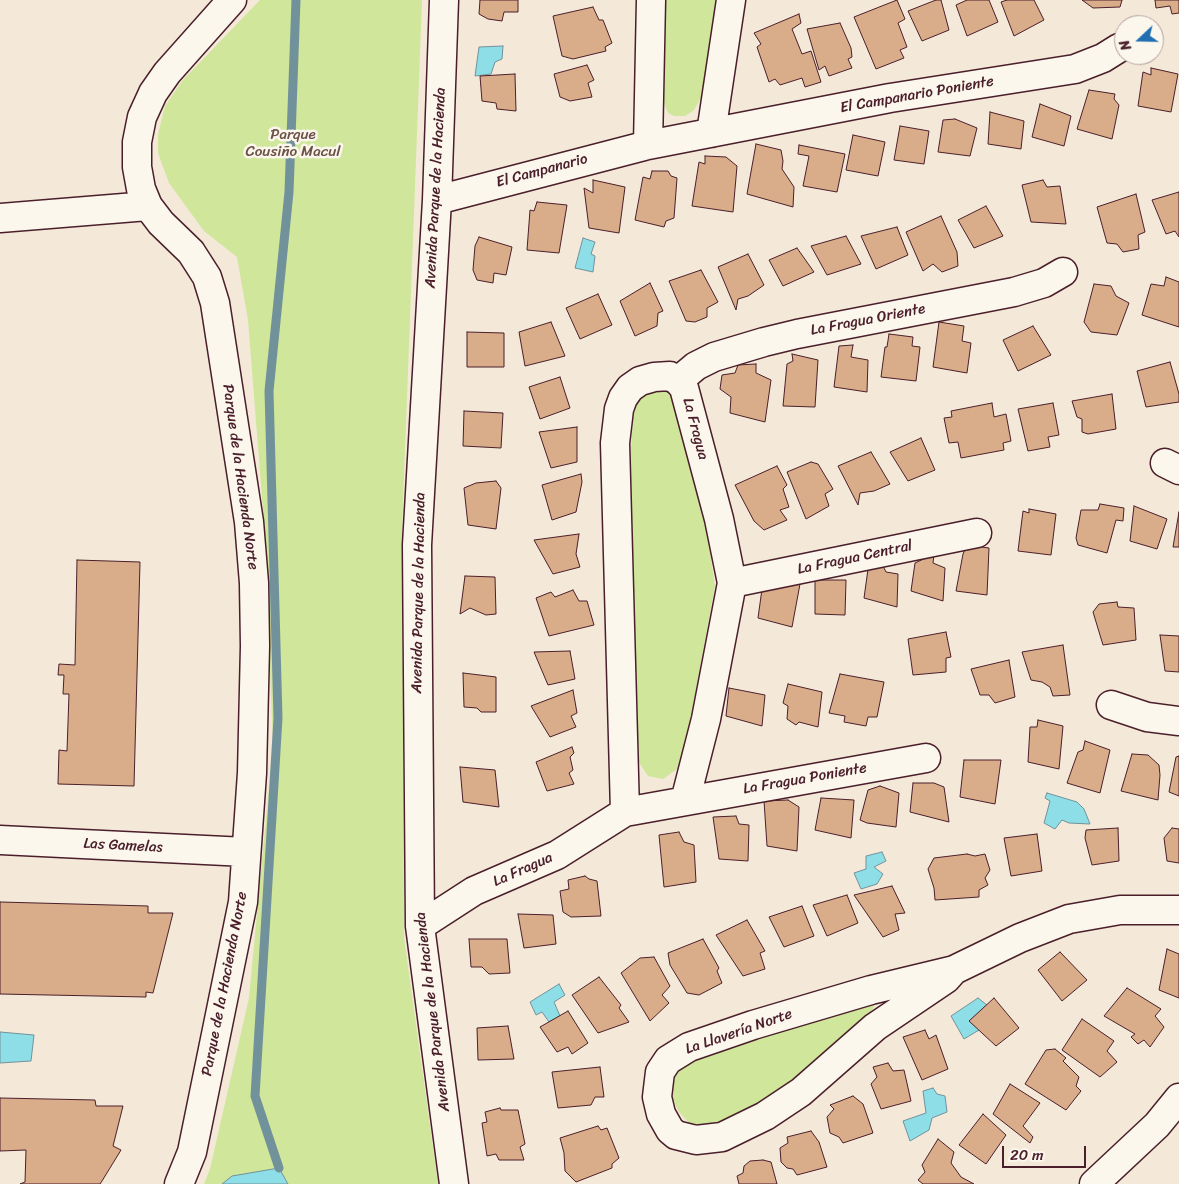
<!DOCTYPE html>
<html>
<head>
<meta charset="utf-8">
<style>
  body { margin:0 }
  #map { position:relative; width:1179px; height:1184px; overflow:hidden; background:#f4e8d8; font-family:Sriracha,sans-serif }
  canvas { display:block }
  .north { position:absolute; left:1114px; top:15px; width:50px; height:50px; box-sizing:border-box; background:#fbf7ec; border:1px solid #b4a19f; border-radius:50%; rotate:249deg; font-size:14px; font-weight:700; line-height:20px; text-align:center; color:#4a1f2b }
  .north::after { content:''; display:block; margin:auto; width:18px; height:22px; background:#1f6fb2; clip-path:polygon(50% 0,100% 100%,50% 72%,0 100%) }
  .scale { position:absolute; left:1002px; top:1146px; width:84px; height:22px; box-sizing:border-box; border:2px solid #4a1f2b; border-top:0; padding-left:6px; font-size:15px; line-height:18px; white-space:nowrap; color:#4a1f2b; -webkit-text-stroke:4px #fbf7ec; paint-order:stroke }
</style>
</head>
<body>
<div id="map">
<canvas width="1179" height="1184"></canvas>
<div class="north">N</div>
<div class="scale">20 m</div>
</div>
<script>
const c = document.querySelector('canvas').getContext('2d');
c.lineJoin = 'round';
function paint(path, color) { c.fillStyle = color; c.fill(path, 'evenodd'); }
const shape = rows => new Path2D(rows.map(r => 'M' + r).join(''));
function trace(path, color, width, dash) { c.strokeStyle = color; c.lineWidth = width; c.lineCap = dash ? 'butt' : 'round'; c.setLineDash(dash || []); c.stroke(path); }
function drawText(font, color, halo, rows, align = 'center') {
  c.font = font + ' Sriracha,sans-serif'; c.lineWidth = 5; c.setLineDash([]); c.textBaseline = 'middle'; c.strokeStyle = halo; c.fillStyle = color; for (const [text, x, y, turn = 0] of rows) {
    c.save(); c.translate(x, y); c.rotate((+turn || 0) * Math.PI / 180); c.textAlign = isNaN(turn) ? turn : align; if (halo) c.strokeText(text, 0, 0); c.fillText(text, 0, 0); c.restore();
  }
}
paint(shape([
  [260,0,422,0,402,529,404,937,438,1184,204,1184,210,1169,249,998,273,745,264,522,248,320,237,257,204,231,169,183,158,153,158,134,165,106,182,81],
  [661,0,721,0,702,96,694,110,685,116,674,116,668,113,660,93],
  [668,382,706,526,715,586,687,737,677,769,663,779,648,776,638,761,630,461,634,408,649,389],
  [863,1003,875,1004,867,1022,793,1088,707,1130,691,1125,679,1112,670,1095,670,1078,685,1064]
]), '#cfe69b');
const water = shape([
  [503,46,502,59,495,62,491,74,475,76,479,47,503,46],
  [583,238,595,242,591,254,595,256,593,272,575,268,583,238],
  [1047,793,1077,802,1084,809,1090,824,1069,823,1062,820,1055,829,1044,823,1050,801,1045,798,1047,793],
  [882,852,886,861,874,867,883,874,877,884,861,889,854,873,866,869,866,856,882,852],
  [559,984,565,995,554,1002,560,1016,549,1022,542,1012,536,1015,530,1002,559,984],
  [978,998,987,1005,979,1030,964,1039,951,1016,978,998],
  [0,1032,34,1035,31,1061,0,1063,0,1032],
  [933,1088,937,1094,945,1096,947,1112,932,1118,929,1130,910,1141,903,1121,926,1113,923,1091,933,1088],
  [279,1168,288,1184,222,1184,232,1176,279,1168]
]);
paint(water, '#8ddee6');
trace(water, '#72929b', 1);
trace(shape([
  [279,1168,255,1096,278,718,269,391,289,192,296,0]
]), '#72929b', 9);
const building = shape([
  [480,0,518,0,518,12,504,12,502,21,488,19,479,14,480,0],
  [897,0,905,19,898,23,907,47,900,50,904,58,876,69,854,17,897,0],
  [936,0,941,0,949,30,922,41,908,11,936,0],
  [967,0,989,0,998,22,967,36,956,5,967,0],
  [1007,0,1034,0,1044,20,1014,36,1001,2,1007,0],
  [1122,0,1120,7,1093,8,1082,0,1122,0],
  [1155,0,1179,0,1179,13,1172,14,1170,6,1156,8,1155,0],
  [593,7,599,20,603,20,612,43,605,47,606,51,573,59,562,56,553,16,593,7],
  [799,14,801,23,792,29,802,54,811,51,821,82,805,87,802,78,780,85,775,79,769,82,757,47,761,44,754,33,799,14],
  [840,23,851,48,852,57,848,59,852,68,829,76,825,66,819,70,807,29,840,23],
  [587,65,594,80,588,83,592,97,570,101,560,97,554,74,587,65],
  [1151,68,1178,74,1171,112,1138,106,1143,72,1151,75,1151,68],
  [515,74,516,111,497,109,496,103,482,101,480,76,515,74],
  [1089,90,1115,94,1114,99,1119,105,1112,139,1077,129,1089,90],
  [1040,104,1071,116,1064,146,1032,137,1040,104],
  [990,112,1024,121,1021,149,988,144,990,112],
  [955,119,977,128,970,156,938,152,943,120,955,119],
  [900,126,929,131,924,164,894,160,900,126],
  [853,135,885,142,878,176,846,170,853,135],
  [756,144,781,150,783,161,782,169,794,187,793,207,747,194,756,144],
  [799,145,845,154,837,192,803,186,809,156,798,154,799,145],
  [705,156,726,157,737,166,733,212,692,206,699,162,705,164,705,156],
  [652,171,668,171,671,176,677,178,674,218,666,221,664,227,635,220,643,177,650,179,652,171],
  [593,180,625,187,619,233,589,228,584,188,593,193,593,180],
  [1043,180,1047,187,1060,186,1066,224,1031,222,1022,185,1043,180],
  [1179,192,1179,237,1175,231,1166,234,1152,200,1179,192],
  [1136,194,1145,232,1138,235,1139,249,1123,252,1117,244,1107,243,1097,207,1136,194],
  [537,202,567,205,559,253,527,250,530,210,534,211,537,202],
  [986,206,1003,236,974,248,958,220,986,206],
  [941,216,957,252,958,266,942,272,933,264,923,271,906,232,941,216],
  [897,227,908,255,876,269,861,236,897,227],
  [846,236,861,264,827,275,811,246,846,236],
  [479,237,512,247,506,275,494,273,493,283,477,280,473,270,475,246,479,237],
  [797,248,814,272,783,286,769,260,797,248],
  [748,254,764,285,748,296,738,299,736,310,718,267,748,254],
  [701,270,718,302,707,308,707,317,695,322,686,321,669,281,701,270],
  [1166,277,1179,282,1179,327,1142,315,1151,284,1164,286,1166,277],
  [650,283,663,311,658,313,657,326,635,336,620,301,650,283],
  [1094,284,1111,286,1116,296,1129,303,1117,335,1091,332,1084,322,1094,284],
  [598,294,612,325,580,339,566,308,598,294],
  [551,322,565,356,525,366,519,332,551,322],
  [939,322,964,326,962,341,971,343,967,373,933,367,939,322],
  [1033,326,1051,355,1018,371,1003,340,1033,326],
  [467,332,504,333,504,367,467,367,467,332],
  [889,334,913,337,912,346,920,347,916,381,881,377,885,347,887,347,889,334],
  [853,345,851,357,868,360,867,392,834,387,839,346,853,345],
  [792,354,818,360,815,407,783,406,787,364,793,361,792,354],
  [1170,362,1179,394,1179,402,1146,407,1137,371,1170,362],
  [756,364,756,373,771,380,765,422,730,413,731,397,720,389,722,375,735,373,738,365,756,364],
  [560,377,570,408,540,419,529,387,560,377],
  [1112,394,1116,429,1088,434,1082,432,1082,419,1077,417,1072,401,1112,394],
  [992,403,994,417,1006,414,1011,441,1003,443,1004,450,961,458,958,442,949,443,944,418,952,417,951,411,992,403],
  [1053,403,1059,435,1048,437,1050,447,1028,451,1018,409,1053,403],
  [464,411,503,413,501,448,463,446,464,411],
  [577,427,577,462,551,468,539,432,577,427],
  [921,438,935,470,908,481,890,452,921,438],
  [871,452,890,484,874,491,860,493,858,505,838,466,871,452],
  [811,462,818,464,833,489,825,494,829,506,806,519,787,472,811,462],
  [777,466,787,485,783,489,789,507,780,510,787,520,764,530,754,521,735,485,777,466],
  [581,474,582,482,576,512,552,520,542,485,581,474],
  [496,481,501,488,496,529,468,525,464,488,476,483,496,481],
  [1100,504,1124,508,1123,521,1116,520,1107,553,1078,545,1076,538,1081,510,1098,510,1100,504],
  [1134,506,1167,519,1157,549,1130,541,1134,506],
  [1029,509,1056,514,1051,555,1018,551,1023,511,1029,513,1029,509],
  [1179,512,1179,547,1173,547,1179,512],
  [579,534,576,554,580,567,553,574,534,540,579,534],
  [967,545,989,548,987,595,956,591,963,554,967,545],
  [934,554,933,563,945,568,943,601,911,591,915,563,934,554],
  [77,560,140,562,134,786,58,784,59,750,67,751,69,694,63,694,64,675,58,675,59,664,75,665,77,560],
  [869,562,882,564,886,572,898,574,897,607,864,598,869,562],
  [465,576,495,577,496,614,486,615,470,608,460,614,465,576],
  [815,580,846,580,845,615,815,614,815,580],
  [779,582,800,584,792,627,758,618,762,589,779,582],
  [573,590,579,601,587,601,594,625,549,636,536,598,551,592,555,597,573,590],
  [1117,602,1118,607,1134,608,1136,640,1103,645,1093,612,1099,604,1117,602],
  [946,632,951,657,946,658,946,672,913,675,908,639,946,632],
  [1160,635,1179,636,1179,672,1165,671,1160,635],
  [1063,645,1070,695,1053,696,1050,687,1042,682,1031,680,1022,652,1063,645],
  [570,651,575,679,548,685,534,652,570,651],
  [1009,660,1015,697,995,703,989,695,980,695,971,669,1009,660],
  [463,673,496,677,496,712,481,712,477,708,464,707,463,673],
  [840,674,884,682,877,717,868,717,866,726,844,722,845,716,829,713,840,674],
  [788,684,822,692,818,727,799,722,796,725,787,719,788,706,783,703,788,684],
  [729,688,765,695,762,726,726,716,729,688],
  [573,690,577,713,571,716,576,727,550,737,531,706,573,690],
  [1038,720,1063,726,1059,769,1028,762,1030,727,1037,727,1038,720],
  [1085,741,1110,750,1100,793,1067,783,1078,752,1083,750,1085,741],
  [572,747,574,753,570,757,573,770,569,773,574,784,547,791,536,762,572,747],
  [1132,754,1148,755,1159,765,1160,775,1158,800,1121,791,1132,754],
  [1179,756,1179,796,1169,792,1176,757,1179,756],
  [964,760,1001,760,995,804,960,797,964,760],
  [460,767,495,770,499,807,463,802,460,767],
  [913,783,934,783,944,787,949,822,910,812,913,783],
  [880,786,899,793,896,827,867,823,860,820,868,790,880,786],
  [821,798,854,800,851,838,815,830,821,798],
  [788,800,799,807,797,851,767,846,764,801,788,800],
  [736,816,739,824,749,825,748,861,719,859,713,817,736,816],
  [1118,828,1119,861,1092,865,1085,838,1086,830,1118,828],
  [1172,828,1179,829,1179,863,1167,861,1164,838,1172,828],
  [679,832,684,842,694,845,696,882,664,887,659,835,679,832],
  [1037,834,1042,871,1011,876,1004,838,1037,834],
  [967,854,975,856,985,854,990,870,985,878,988,885,979,890,979,897,935,900,934,888,928,869,934,858,967,854],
  [585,876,589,879,597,881,601,916,571,917,563,912,560,891,569,889,568,880,585,876],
  [892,886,905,913,895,914,899,930,883,937,854,895,892,886],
  [847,895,858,923,827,936,813,905,847,895],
  [0,902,148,906,148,913,173,913,153,993,146,992,146,997,0,994,0,902],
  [802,906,814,936,784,947,769,917,802,906],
  [518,914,553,915,556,944,524,948,518,914],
  [747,920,765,951,760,953,765,969,743,976,716,935,747,920],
  [469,939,507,939,510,973,489,974,482,967,471,967,469,939],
  [703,939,719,968,717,971,722,983,699,995,687,993,670,965,668,953,703,939],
  [1167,949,1179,954,1179,998,1159,990,1167,949],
  [1060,952,1087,980,1062,1001,1038,970,1060,952],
  [654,957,670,986,662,995,669,1003,650,1021,621,973,640,958,654,957],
  [599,977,621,1005,619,1008,629,1022,598,1033,572,995,599,977],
  [1127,988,1161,1009,1155,1016,1164,1027,1150,1047,1144,1040,1138,1044,1131,1037,1135,1034,1104,1016,1127,988],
  [994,998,1019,1028,996,1046,969,1021,994,998],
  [568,1011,588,1043,572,1054,568,1047,557,1052,540,1027,568,1011],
  [1082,1019,1114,1041,1107,1051,1117,1062,1100,1077,1062,1050,1082,1019],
  [508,1026,514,1059,478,1060,477,1028,508,1026],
  [925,1030,929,1039,936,1035,948,1069,922,1080,903,1037,925,1030],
  [1055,1049,1066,1058,1063,1061,1079,1077,1076,1086,1081,1091,1066,1110,1025,1084,1046,1050,1055,1049],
  [888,1063,893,1071,904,1070,911,1101,881,1109,871,1084,877,1077,873,1067,888,1063],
  [600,1067,604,1097,595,1097,591,1105,558,1108,552,1072,600,1067],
  [1010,1084,1040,1103,1023,1126,1033,1137,1030,1143,993,1114,1010,1084],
  [853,1096,863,1104,873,1133,843,1143,839,1137,830,1133,827,1117,834,1109,830,1105,853,1096],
  [0,1098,95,1100,96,1106,123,1106,113,1146,121,1150,102,1181,100,1184,20,1184,25,1182,26,1150,0,1151,0,1098],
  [500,1108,501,1110,518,1110,525,1144,520,1147,524,1160,499,1160,496,1154,487,1156,482,1123,487,1122,485,1112,500,1108],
  [983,1114,1006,1135,986,1164,959,1145,983,1114],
  [598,1126,601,1130,607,1128,619,1158,612,1164,612,1168,576,1182,565,1171,564,1153,560,1138,598,1126],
  [811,1131,819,1142,827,1167,797,1175,793,1169,787,1168,781,1162,780,1148,788,1143,787,1137,811,1131],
  [938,1139,954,1152,951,1163,961,1177,974,1184,923,1184,918,1180,925,1172,922,1165,938,1139],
  [763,1160,771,1162,777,1184,739,1184,737,1176,743,1173,744,1166,750,1161,763,1160]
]);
paint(building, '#d9ac8a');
trace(building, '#4a1f2b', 1);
const street = shape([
  [444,0,437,200,417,545,420,926,454,1184],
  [711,133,731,0],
  [648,145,651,0],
  [437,200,648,145,890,98,1075,69,1103,58,1119,48],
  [0,218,148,206],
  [678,381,696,366,714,357,764,342,797,334,1014,292,1044,283,1063,272],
  [1165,463,1179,470],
  [732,583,977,533],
  [1111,705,1147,717,1179,721],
  [625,812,615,443,619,409,623,398,630,388,640,381,654,377,670,376,678,381,684,388,719,519,732,583,706,719,685,801],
  [0,840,246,852],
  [420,926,474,891,557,855,625,812,926,758],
  [954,970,946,979,875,1027,801,1092,765,1116,722,1137,696,1140,676,1135,670,1130,661,1114,657,1097,660,1072,668,1060,689,1047,753,1025,871,990,954,970,1020,938,1069,919,1120,910,1179,910],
  [179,1184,192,1152,243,902,252,773,255,646,254,583,249,522,215,303,207,277,191,252,161,223,148,206,141,189,137,167,137,142,142,117,153,93,167,73,232,0],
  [1094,1184,1157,1125,1179,1098]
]);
trace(street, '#4a1f2b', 31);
trace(street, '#fbf7ec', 28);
drawText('15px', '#4a1f2b', '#fbf7ec', [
  ["El Campanario Poniente",917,95,-10],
  ["El Campanario",542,171,-15],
  ["Avenida Parque de la Hacienda",436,188,-87],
  ["La Fragua Oriente",868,320,-11],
  ["La Fragua",695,429,75],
  ["Parque de la Hacienda Norte",240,477,82],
  ["La Fragua Central",855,558,-12],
  ["Avenida Parque de la Hacienda",419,593,-89],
  ["La Fragua Poniente",805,779,-10],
  ["Las Gamelas",123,846,3],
  ["La Fragua",523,870,-24],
  ["Parque de la Hacienda Norte",225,984,-79],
  ["Avenida Parque de la Hacienda",433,1012,-97],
  ["La Llavería Norte",739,1032,-19]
]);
drawText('15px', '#6b5147', '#fbf7ec', [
  ["Parque",293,135],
  ["Cousiño Macul",293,152]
]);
</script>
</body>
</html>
